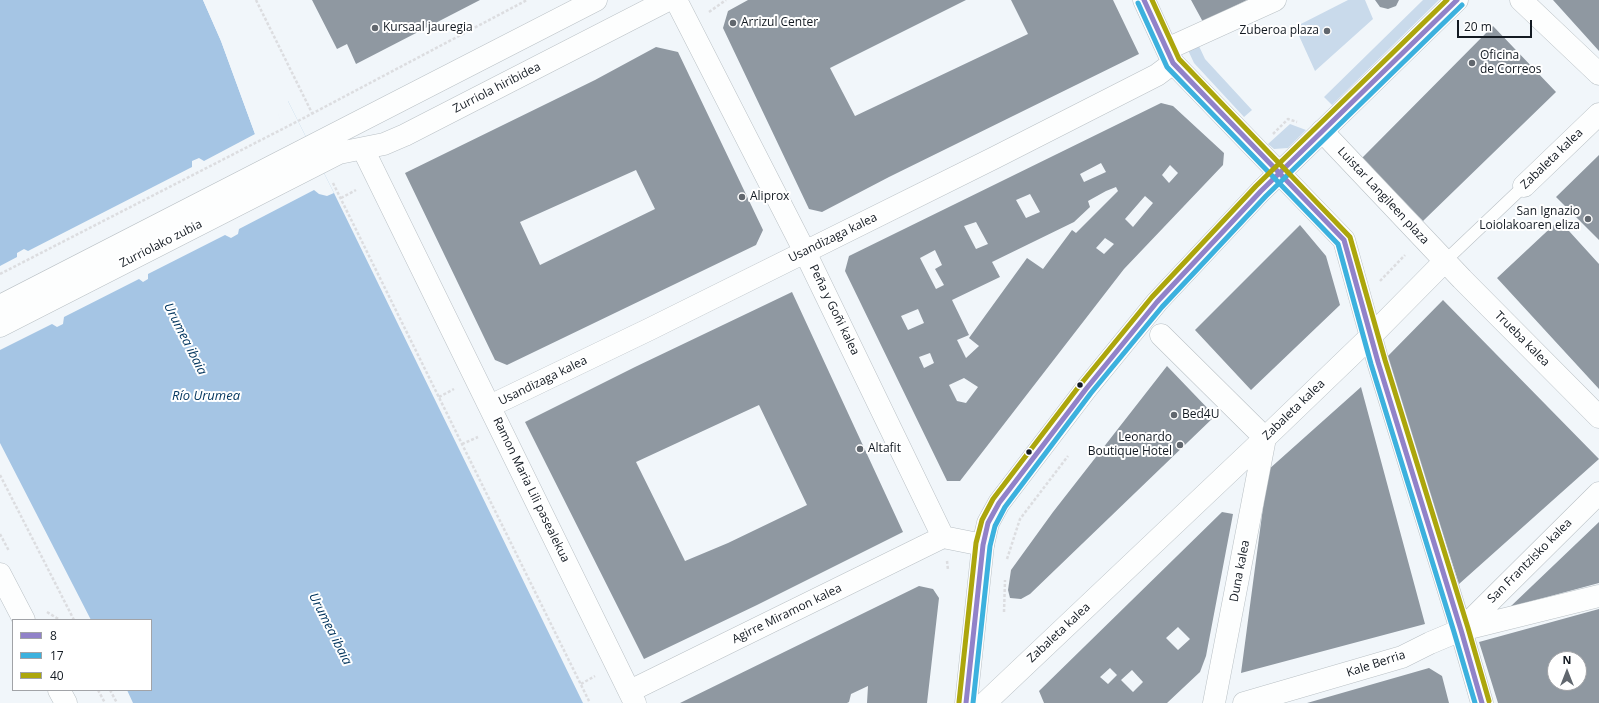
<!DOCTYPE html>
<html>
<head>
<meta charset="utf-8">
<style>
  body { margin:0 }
  #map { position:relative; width:1599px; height:703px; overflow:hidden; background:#f1f6fa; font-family:"Open Sans",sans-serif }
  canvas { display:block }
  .legend { position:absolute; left:12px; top:619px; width:140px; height:72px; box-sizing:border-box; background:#fff; border:1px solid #a1a3a7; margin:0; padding:5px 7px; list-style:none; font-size:12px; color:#131a22 }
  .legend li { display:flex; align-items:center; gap:8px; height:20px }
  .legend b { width:20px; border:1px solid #a1a3a7 }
  .north { position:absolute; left:1547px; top:651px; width:40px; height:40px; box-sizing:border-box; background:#fff; border:1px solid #a1a3a7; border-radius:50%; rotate:0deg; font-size:11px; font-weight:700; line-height:16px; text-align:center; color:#131a22 }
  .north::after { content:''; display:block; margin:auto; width:14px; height:18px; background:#61676e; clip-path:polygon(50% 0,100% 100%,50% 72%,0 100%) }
  .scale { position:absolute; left:1457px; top:20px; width:75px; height:18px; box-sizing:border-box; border:2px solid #131a22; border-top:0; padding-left:5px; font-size:12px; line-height:14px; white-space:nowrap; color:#131a22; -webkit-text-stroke:3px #fff; paint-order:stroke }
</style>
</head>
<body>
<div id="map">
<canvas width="1599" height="703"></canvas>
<ul class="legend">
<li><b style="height:5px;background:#9182c9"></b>8</li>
<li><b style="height:5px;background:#3cb1de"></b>17</li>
<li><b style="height:5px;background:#aca60c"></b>40</li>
</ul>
<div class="north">N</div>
<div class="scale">20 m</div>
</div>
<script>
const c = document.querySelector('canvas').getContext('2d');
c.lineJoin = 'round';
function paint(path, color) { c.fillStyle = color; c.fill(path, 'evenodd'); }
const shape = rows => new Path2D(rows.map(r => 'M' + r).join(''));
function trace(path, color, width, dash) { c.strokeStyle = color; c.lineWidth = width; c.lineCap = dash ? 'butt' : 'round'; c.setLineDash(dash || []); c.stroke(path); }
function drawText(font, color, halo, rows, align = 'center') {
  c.font = font + ' "Open Sans",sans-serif'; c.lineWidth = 4; c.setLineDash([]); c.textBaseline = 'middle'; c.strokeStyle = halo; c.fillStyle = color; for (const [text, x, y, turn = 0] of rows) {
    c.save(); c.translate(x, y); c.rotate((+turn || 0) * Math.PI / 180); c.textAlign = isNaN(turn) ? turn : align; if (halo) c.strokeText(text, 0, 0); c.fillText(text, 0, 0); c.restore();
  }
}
paint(shape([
  [1348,0,1365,0,1373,19,1315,71,1295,27],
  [1423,0,1439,0,1332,105,1324,97],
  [1198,44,1205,59,1252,110,1244,117,1194,63,1187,48],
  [1290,124,1306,130,1288,148,1274,149,1268,144]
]), '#c9daeb');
paint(shape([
  [0,0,203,0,221,41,255,134,282,120,283,106,288,101,334,193,583,703,133,703,127,690,151,690,151,620,91,620,0,443]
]), '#a5c5e4');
paint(shape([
  [203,0,205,0,223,40,256,132,280,119,278,114,281,105,287,99,334,193,327,196,319,194,314,190,239,229,238,234,231,238,225,235,148,274,148,279,143,282,139,279,64,317,63,324,57,327,52,324,0,350,0,266,17,257,17,253,24,249,28,251,192,167,192,161,199,158,204,161,255,134,221,41]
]), '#f1f6fa');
paint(shape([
  [312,0,480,0,356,64,347,44,337,49],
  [748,0,966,0,830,68,855,116,1028,34,1011,0,1113,0,1139,54,889,177,822,212,809,209,723,28,728,11],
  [1191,0,1247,0,1203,22],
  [1375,0,1399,0,1396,6,1388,9,1380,7],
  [1553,0,1599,0,1599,51],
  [1493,26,1556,92,1423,221,1362,158],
  [656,47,678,52,763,230,756,245,507,365,495,360,405,173,595,80],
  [636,170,655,209,540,265,520,222],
  [1161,103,1173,106,1224,153,1223,165,1124,269,960,481,947,481,845,271,849,256],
  [1101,163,1106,172,1084,182,1080,174],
  [1170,165,1178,173,1169,183,1162,175],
  [1116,187,1118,191,1076,233,1072,230,1043,269,1027,258,969,338,979,346,966,358,957,340,969,335,952,300,1000,277,992,262,1074,222,1090,207,1088,201,1106,191],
  [1030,194,1040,212,1026,218,1016,200],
  [1145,196,1153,203,1133,227,1125,219],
  [976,222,988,244,976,249,964,226],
  [1105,238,1114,244,1104,254,1096,248],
  [935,250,942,265,935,269,944,285,936,289,920,258],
  [918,309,924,323,908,330,901,316],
  [930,353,934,363,924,368,919,357],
  [964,378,978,387,966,403,957,401,949,385],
  [1599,155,1599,240,1556,197],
  [1559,220,1599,264,1599,389,1497,278],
  [1300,225,1326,256,1340,305,1251,390,1195,330],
  [792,292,903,532,757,605,644,659,525,422,635,367],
  [759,405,807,505,728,543,685,561,636,462],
  [1443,300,1599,459,1459,584,1386,358],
  [1167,366,1215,416,1030,594,1021,599,1010,598,1008,590,1011,570,1053,512],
  [1361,387,1425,624,1241,673,1268,470],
  [1222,512,1233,514,1206,656,1200,672,1167,703,1044,703,1039,691],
  [1178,627,1190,639,1178,650,1166,638],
  [1110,668,1117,675,1108,684,1100,677],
  [1132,670,1143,682,1133,692,1121,680],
  [1599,522,1599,583,1510,607],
  [919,586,933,589,939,598,927,703,867,703,868,686,851,694,849,702,847,703,680,703],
  [1599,609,1599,703,1498,703,1479,642],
  [1555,659,1579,659,1579,683,1555,683],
  [1429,668,1442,676,1449,703,1307,703]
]), '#8f98a1');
const lane = shape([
  [1445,261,1524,186]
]);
const street = shape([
  [676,0,805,252,943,537],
  [1144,0,1173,63,1344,240,1378,362,1461,630,1482,703],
  [1521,0,1599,74],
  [1167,49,1275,0],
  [1322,131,1462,279,1599,417],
  [363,149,635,703],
  [1524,186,1599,114],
  [1161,335,1265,438,1214,703],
  [490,406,650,329,994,158,1157,75,1173,63],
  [943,537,983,545],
  [1461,630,1599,493],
  [630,691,943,537],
  [985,703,1265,438,1371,336,1445,261],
  [1244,703,1402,657,1430,643,1461,630,1599,596]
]);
const secondary = shape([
  [0,306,596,0],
  [0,326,339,153,384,144,405,135,668,0],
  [0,574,24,620],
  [59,690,66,703],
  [966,703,983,545,988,523,999,503,1086,389,1157,302,1261,191,1457,0]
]);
trace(lane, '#b9c0c5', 13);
trace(street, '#b9c0c5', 23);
trace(secondary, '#b9c0c5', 23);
trace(shape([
  [256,0,312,113],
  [709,12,726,0],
  [1273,134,1288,119,1297,122],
  [333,183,590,703],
  [341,198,356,190],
  [0,274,300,120,527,0],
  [1380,281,1405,255],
  [439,397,454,389],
  [462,444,478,437],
  [0,475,74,620],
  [0,534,9,551],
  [1007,559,1020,519,1068,456],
  [947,561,948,570],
  [47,612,60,620],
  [1004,612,1005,580],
  [581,684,595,676],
  [98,690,105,703],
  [110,690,117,703]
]), '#dcdde0', 2.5, [3, 2]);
trace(lane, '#fdfefe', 12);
trace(street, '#fdfefe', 22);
trace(secondary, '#fdfefe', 22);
trace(shape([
  [1144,0,1173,63,1344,240,1378,362,1461,630,1482,703],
  [966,703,983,545,988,523,999,503,1086,389,1157,302,1261,191,1457,0]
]), '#9182c9', 5);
trace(shape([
  [1138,3,1167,67,1338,244,1371,364,1454,632,1475,703],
  [973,703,990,546,995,526,1005,507,1091,393,1162,307,1266,196,1462,5]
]), '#3cb1de', 5);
trace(shape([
  [1152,0,1179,59,1350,237,1385,360,1468,628,1489,701],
  [959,702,976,543,982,520,993,499,1080,385,1152,297,1256,186,1447,0]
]), '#aca60c', 5);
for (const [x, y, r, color] of [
  [733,23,4,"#61676e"],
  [375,28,4,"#61676e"],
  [1327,31,4,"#61676e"],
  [1472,63,4,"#61676e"],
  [742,197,4,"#61676e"],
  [1588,219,4,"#61676e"],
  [1080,385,3.5,"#131a22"],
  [1174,415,4,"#61676e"],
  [1180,445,4,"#61676e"],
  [860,449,4,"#61676e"],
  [1029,452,3.5,"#131a22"]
]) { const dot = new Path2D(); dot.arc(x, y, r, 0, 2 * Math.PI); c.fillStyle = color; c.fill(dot); trace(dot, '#fff', 1.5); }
drawText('12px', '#131a22', '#fff', [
  ["Arrizul Center",741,23],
  ["Kursaal jauregia",383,28],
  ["Zuberoa plaza",1319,31,"right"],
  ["Oficina",1480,56],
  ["de Correos",1480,70],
  ["Aliprox",750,197],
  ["San Ignazio",1580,212,"right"],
  ["Loiolakoaren eliza",1580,226,"right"],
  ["Bed4U",1182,415],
  ["Leonardo",1172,438,"right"],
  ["Boutique Hotel",1172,452,"right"],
  ["Altafit",868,449]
], 'left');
drawText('12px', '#131a22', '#fff', [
  ["Zurriola hiribidea",497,88,-27],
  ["Zabaleta kalea",1552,159,-44],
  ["Luistar Langileen plaza",1383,196,47],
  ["Usandizaga kalea",833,238,-26],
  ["Zurriolako zubia",161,244,-27],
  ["Peña y Goñi kalea",834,310,64],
  ["Trueba kalea",1522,339,45],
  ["Usandizaga kalea",543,381,-26],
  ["Zabaleta kalea",1294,410,-44],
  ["Ramon Maria Lili pasealekua",531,490,64],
  ["San Frantzisko kalea",1530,561,-45],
  ["Duna kalea",1240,571,-79],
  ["Agirre Miramon kalea",787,614,-26],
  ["Zabaleta kalea",1059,633,-43],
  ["Kale Berria",1376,664,-18]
]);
drawText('italic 13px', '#073961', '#fff', [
  ["Urumea ibaia",185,339,63],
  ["Río Urumea",206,396],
  ["Urumea ibaia",330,629,63]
]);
</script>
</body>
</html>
